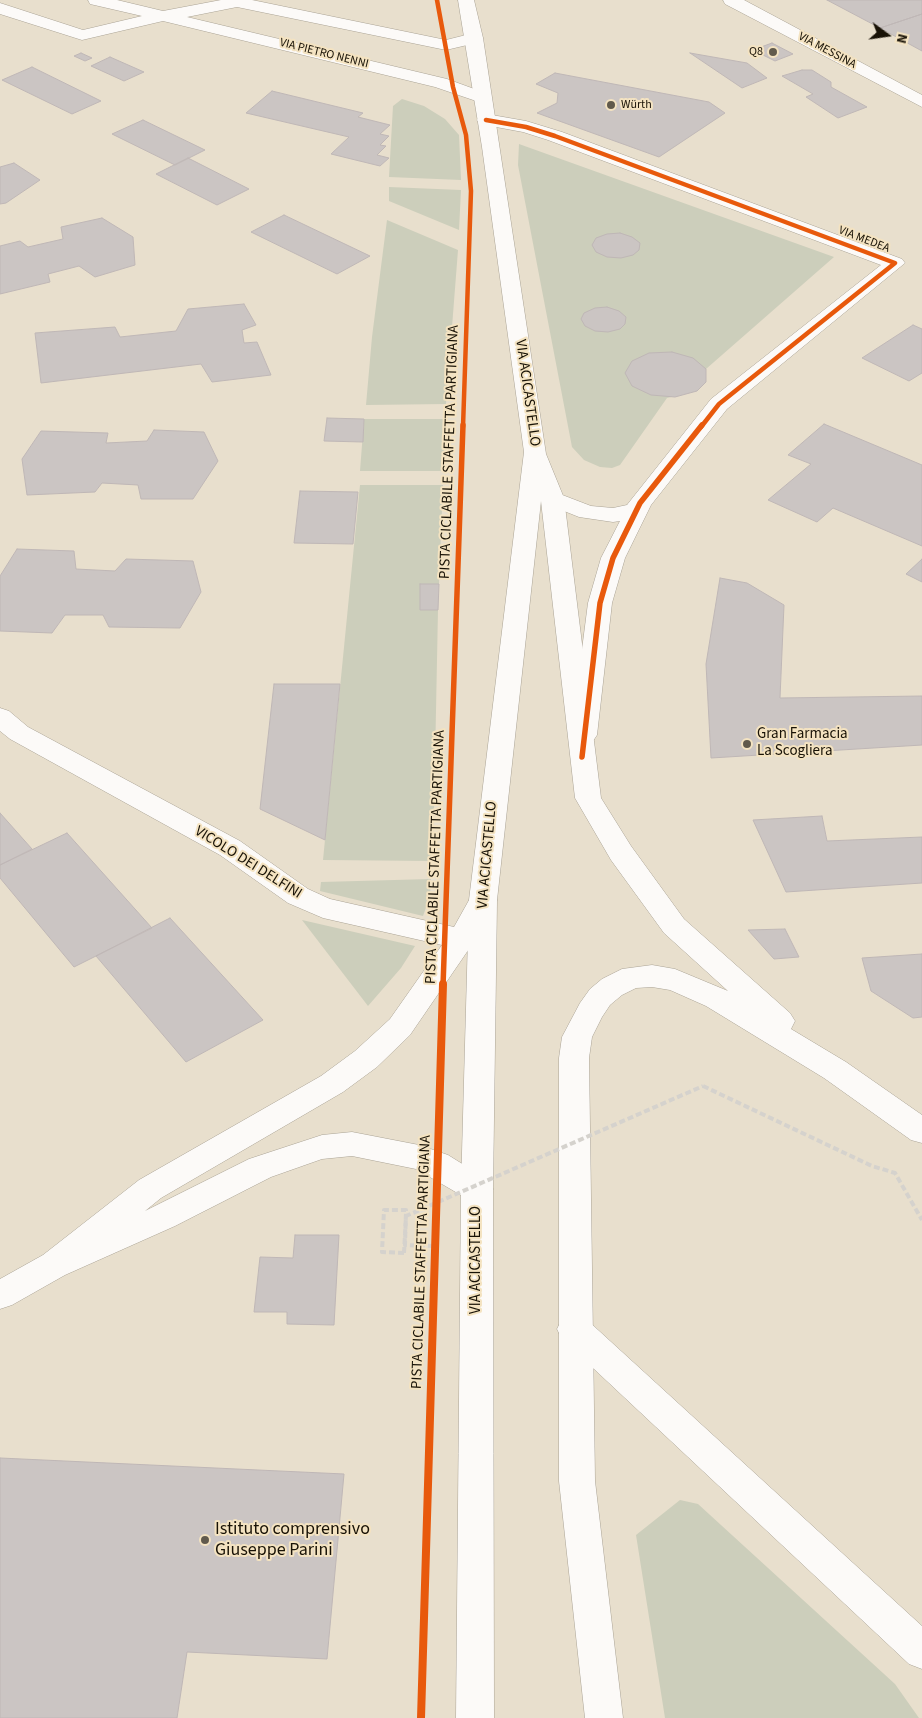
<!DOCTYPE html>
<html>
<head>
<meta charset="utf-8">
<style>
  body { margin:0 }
  #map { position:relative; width:922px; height:1718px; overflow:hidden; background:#e8dfcd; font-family:"Source Sans 3",sans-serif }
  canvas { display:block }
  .north { position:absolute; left:862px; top:10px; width:50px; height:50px; -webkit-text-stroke:4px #f4e3c1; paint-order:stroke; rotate:104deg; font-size:14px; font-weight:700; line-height:20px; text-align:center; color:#181206 }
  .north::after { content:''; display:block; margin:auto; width:18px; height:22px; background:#181206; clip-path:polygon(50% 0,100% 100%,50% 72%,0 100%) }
</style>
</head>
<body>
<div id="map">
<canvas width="922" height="1718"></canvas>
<div class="north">N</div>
</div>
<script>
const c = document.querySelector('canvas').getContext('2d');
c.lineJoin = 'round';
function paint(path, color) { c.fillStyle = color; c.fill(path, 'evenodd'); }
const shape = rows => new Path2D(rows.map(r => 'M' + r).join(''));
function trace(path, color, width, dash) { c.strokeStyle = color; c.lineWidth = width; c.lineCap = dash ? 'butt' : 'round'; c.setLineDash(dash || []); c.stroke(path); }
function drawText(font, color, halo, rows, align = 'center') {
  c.font = font + ' "Source Sans 3",sans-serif'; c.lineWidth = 4; c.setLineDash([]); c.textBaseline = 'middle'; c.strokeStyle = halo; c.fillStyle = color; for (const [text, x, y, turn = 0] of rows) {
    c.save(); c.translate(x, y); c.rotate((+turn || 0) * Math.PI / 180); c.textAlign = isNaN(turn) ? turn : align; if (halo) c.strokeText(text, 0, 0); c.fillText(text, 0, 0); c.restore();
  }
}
paint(shape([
  [402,99,424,106,445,119,459,135,461,180,389,177,393,106],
  [519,144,834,257,706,369,706,382,697,391,667,398,620,465,612,468,600,467,584,460,572,447,518,165],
  [389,187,461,190,459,230,389,201],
  [387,220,458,250,446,404,366,405,372,337],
  [364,419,445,419,444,471,360,471],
  [360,485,443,485,439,584,420,585,420,610,438,610,433,861,323,860],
  [431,879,430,896,423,916,320,891,321,882],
  [302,920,415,946,401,968,368,1006],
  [680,1500,698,1504,895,1684,919,1718,665,1718,636,1535]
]), '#cccebb');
const building = shape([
  [827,0,922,0,922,14,880,28,827,0],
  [922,14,922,51,880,28,922,14],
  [772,43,793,54,775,61,753,50,772,43],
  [81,53,92,58,85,61,74,56,81,53],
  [690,53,747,63,767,78,742,88,690,53],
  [110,57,144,72,124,81,91,66,110,57],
  [32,67,101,101,72,114,2,80,32,67],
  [802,70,812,70,831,82,831,87,867,107,838,118,806,97,813,94,782,76,802,70],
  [555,73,709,102,725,113,659,157,537,113,557,103,558,93,536,84,555,73],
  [272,91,363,113,358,117,390,125,380,134,389,136,380,145,386,146,377,155,389,158,380,166,331,154,349,137,246,113,272,91],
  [143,120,205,150,175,165,112,134,143,120],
  [188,158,249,189,217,205,156,174,188,158],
  [14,163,40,180,6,203,0,204,0,167,14,163],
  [284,215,370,256,337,274,251,232,284,215],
  [102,218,133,237,135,265,95,277,79,266,48,274,50,282,0,294,0,246,20,241,28,247,63,239,61,227,102,218],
  [620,233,632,237,640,243,639,250,633,255,621,258,607,257,596,252,592,245,596,238,607,234,620,233],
  [244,304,256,325,242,330,244,343,257,342,271,375,212,382,201,364,41,383,35,333,115,327,120,337,176,331,188,309,244,304],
  [607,307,619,311,626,317,625,324,620,329,608,332,595,331,585,326,581,319,584,313,595,308,607,307],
  [913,325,922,329,922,373,909,381,862,358,913,325],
  [672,352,693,358,706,369,706,382,697,391,675,397,651,395,632,386,625,373,632,361,649,353,672,352],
  [327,418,364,419,363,442,324,441,327,418],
  [824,424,922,465,922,546,833,508,817,522,768,500,811,464,788,455,824,424],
  [154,430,204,432,218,461,193,499,141,499,138,485,102,483,95,492,27,495,22,459,41,431,108,433,106,443,147,441,154,430],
  [300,491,358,492,353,544,294,543,300,491],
  [17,549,74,551,76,569,115,571,126,559,193,561,201,592,180,628,109,627,103,615,65,615,52,633,0,631,0,576,17,549],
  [922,559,922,582,906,574,922,559],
  [720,578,747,583,784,605,780,698,922,696,922,745,711,758,706,664,720,578],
  [420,584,439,584,438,610,420,610,420,584],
  [274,684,340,684,325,840,260,809,274,684],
  [0,813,32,849,0,865,0,813],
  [822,816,827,841,922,837,922,883,786,892,753,820,822,816],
  [67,833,152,928,74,967,0,878,0,865,67,833],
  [170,918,263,1020,186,1062,96,956,170,918],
  [785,929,799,957,774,959,748,930,785,929],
  [922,954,922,1017,913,1018,871,991,862,958,922,954],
  [295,1235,339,1235,334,1325,287,1324,287,1312,254,1312,260,1257,293,1258,295,1235],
  [0,1458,344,1474,327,1659,187,1652,177,1718,0,1718,0,1458]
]);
paint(building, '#cbc5c3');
trace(building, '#bfb7b6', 1);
const minor = shape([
  [88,0,117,0,163,11,221,0,252,0,446,40,474,33,480,34,483,38,480,42,446,50,237,7,187,17,447,79,488,94,491,98,488,102,482,103,435,87,163,21,82,40,0,14,0,3,83,30,142,16,90,4,88,0],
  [486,114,526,121,562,132,902,259,905,263,727,409,651,505,625,558,612,603,597,735,593,741,584,744,575,741,571,735,588,603,601,558,620,521,613,522,579,517,544,503,540,498,544,493,552,491,591,506,613,508,627,505,711,399,881,265,548,140,523,132,480,124,477,120,480,116,486,114],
  [0,708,9,711,28,727,240,841,308,889,330,899,454,927,473,893,483,890,493,893,497,900,471,946,410,1035,377,1067,343,1092,161,1198,145,1211,249,1159,322,1135,352,1132,419,1145,448,1155,488,1180,493,1189,488,1198,477,1202,466,1198,416,1169,352,1156,322,1159,271,1177,175,1226,65,1275,12,1305,0,1309,0,1279,43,1255,139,1180,321,1076,355,1051,390,1019,442,945,323,918,288,903,220,855,10,739,0,731,0,708],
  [574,1315,586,1319,922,1626,922,1669,909,1664,562,1339,557,1329,562,1319,574,1315]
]);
const major = shape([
  [458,0,474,0,483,38,546,454,564,498,601,798,631,846,684,919,790,1013,795,1021,791,1029,846,1062,922,1115,922,1143,911,1140,824,1078,706,1006,670,990,652,987,636,988,622,995,610,1005,602,1017,592,1037,589,1058,595,1481,623,1718,585,1718,559,1481,559,1058,562,1037,580,1003,590,989,602,979,622,969,652,965,675,969,728,991,664,933,611,860,575,798,541,501,497,900,493,1189,494,1718,456,1718,461,1189,469,900,524,452,482,147,458,0],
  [723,0,744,0,922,95,922,107,725,4,723,0]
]);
trace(minor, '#aaa395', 1);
trace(major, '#aaa395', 1);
trace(shape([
  [703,1086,872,1166,895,1173,922,1220],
  [404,1253,382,1252,384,1210,406,1210,405,1245,434,1246]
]), '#d5d2cd', 4, [6, 3]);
paint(minor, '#fcfaf8');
paint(major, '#fcfaf8');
trace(shape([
  [404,1253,406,1216,703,1086]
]), '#d5d2cd', 4, [6, 3]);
trace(shape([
  [437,0,453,87,466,135,471,191,463,427],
  [486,120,526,127,555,136,895,263,719,404,701,427]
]), '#e8590c', 4.5);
trace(shape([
  [582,757,600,603,613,558,640,503,702,425],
  [443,986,463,425]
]), '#e8590c', 5.5);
trace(shape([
  [421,1718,443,984]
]), '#e8590c', 8);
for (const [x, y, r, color] of [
  [773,52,5,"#615a4c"],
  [611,105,5,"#615a4c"],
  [747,744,5,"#615a4c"],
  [205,1540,5,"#615a4c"]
]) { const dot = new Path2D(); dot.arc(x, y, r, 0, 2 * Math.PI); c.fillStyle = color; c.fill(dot); trace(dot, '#f4e3c1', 2); }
drawText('12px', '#181206', '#f4e3c1', [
  ["VIA MESSINA",827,51,28],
  ["VIA PIETRO NENNI",324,54,14],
  ["VIA MEDEA",864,240,21]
]);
drawText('12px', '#181206', '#f4e3c1', [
  ["Q8",763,52],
  ["Würth",621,105,"left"]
], 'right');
drawText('15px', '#181206', '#f4e3c1', [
  ["VIA ACICASTELLO",527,393,82],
  ["PISTA CICLABILE STAFFETTA PARTIGIANA",450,452,-88],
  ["VIA ACICASTELLO",488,855,-85],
  ["PISTA CICLABILE STAFFETTA PARTIGIANA",436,857,-88],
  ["VICOLO DEI DELFINI",248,863,32],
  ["VIA ACICASTELLO",477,1260,-90],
  ["PISTA CICLABILE STAFFETTA PARTIGIANA",422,1262,-88]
]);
drawText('15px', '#181206', '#f4e3c1', [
  ["Gran Farmacia",757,735],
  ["La Scogliera",757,752]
], 'left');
drawText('18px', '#181206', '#f4e3c1', [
  ["Istituto comprensivo",215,1530],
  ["Giuseppe Parini",215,1551]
], 'left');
</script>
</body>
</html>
